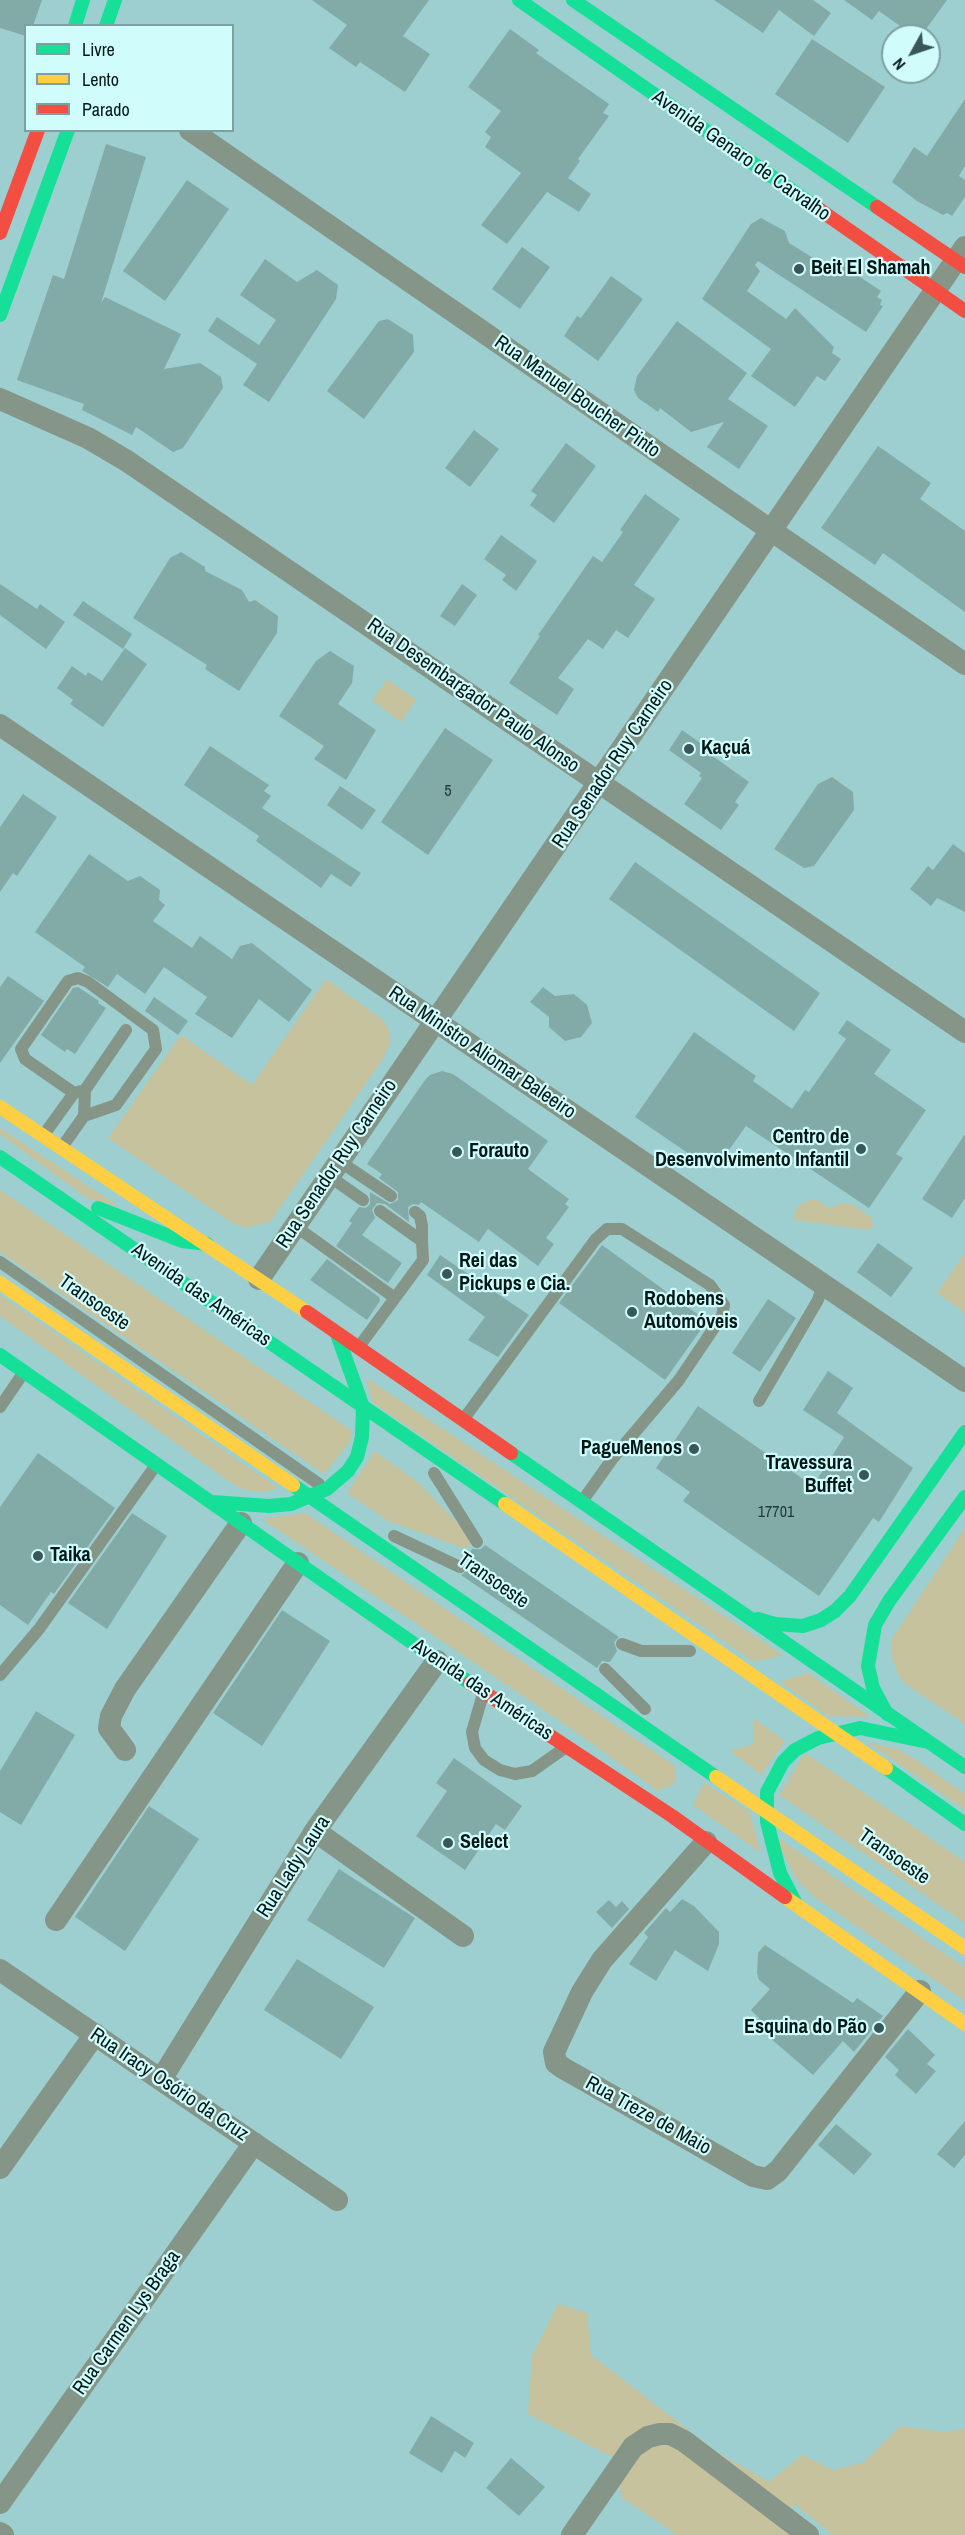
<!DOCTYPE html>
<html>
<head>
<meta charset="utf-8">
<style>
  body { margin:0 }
  #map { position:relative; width:965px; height:2535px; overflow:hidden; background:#9dcfd0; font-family:"Archivo Narrow",sans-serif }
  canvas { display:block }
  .legend { position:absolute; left:24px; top:24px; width:210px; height:108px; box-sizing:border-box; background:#d1fcfc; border:2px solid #7da0a1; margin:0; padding:8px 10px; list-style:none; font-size:18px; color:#001718 }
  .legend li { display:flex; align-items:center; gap:12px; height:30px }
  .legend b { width:30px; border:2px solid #7da0a1 }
  .north { position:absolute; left:881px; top:24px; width:60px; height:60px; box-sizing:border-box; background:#d1fcfc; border:2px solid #7da0a1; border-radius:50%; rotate:230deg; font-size:16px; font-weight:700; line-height:24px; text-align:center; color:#001718 }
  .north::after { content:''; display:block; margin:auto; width:21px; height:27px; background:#375758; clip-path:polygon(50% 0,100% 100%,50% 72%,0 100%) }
</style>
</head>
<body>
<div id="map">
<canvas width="965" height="2535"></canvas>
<ul class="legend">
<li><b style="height:8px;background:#16e098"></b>Livre</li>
<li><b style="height:8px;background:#ffcf43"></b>Lento</li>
<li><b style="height:8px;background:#f24e42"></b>Parado</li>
</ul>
<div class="north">N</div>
</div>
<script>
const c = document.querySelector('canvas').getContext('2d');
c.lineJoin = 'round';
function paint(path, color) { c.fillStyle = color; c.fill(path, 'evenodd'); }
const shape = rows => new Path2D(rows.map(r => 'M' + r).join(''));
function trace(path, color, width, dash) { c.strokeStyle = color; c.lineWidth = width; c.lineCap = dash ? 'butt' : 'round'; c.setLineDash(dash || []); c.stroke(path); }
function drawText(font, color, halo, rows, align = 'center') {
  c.font = font + ' "Archivo Narrow",sans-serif'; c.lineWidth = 4.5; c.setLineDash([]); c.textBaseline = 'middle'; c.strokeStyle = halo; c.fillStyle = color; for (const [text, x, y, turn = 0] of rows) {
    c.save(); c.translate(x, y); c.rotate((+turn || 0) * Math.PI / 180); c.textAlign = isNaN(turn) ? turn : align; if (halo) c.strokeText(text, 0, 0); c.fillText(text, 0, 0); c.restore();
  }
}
paint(shape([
  [387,679,416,700,401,722,372,700],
  [326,979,383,1020,390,1032,390,1044,383,1059,270,1222,244,1228,232,1223,108,1138,181,1035,252,1085],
  [0,1128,120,1207,87,1198,0,1134],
  [0,1190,352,1431,350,1442,324,1474,0,1252],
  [811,1200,818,1200,828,1208,842,1203,854,1205,872,1218,873,1227,869,1230,794,1220,795,1211,801,1203],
  [965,1253,965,1313,937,1293],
  [0,1295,278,1488,265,1492,245,1490,231,1483,0,1316],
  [366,1378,783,1655,754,1662,373,1403],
  [375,1451,420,1484,473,1539,466,1549,388,1521,347,1493],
  [305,1513,675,1766,675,1783,658,1791,570,1728,262,1519],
  [965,1528,965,1724,904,1683,898,1674,891,1655,892,1639],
  [808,1673,871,1717,828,1716,780,1682],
  [753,1718,785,1741,761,1775,730,1751,754,1744],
  [867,1742,897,1749,918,1761,965,1794,965,1810],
  [805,1753,965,1862,965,1923,779,1795],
  [704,1783,749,1811,761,1853,693,1805],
  [774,1835,965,1968,965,2001,813,1896,795,1877],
  [558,2304,587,2313,591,2355,717,2452,769,2482,802,2455,833,2470,864,2462,900,2426,943,2432,965,2429,965,2535,833,2535,793,2503,789,2535,677,2535,621,2497,618,2460,528,2414,532,2356]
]), '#c5c29d');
paint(shape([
  [0,0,42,0,33,26,26,26,26,36,0,28],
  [312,0,429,0,403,36,430,54,405,92,360,62,356,67,329,48,347,25],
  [714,0,813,0,831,13,814,36,779,10,763,33],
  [844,0,947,0,921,36,914,36,879,11,872,20],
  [510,29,539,50,536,53,609,104,603,113,609,116,578,159,580,161,568,178,591,194,579,212,547,192,507,244,481,225,521,173,485,147,491,137,485,132,501,111,468,87],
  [812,39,885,87,848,143,775,94],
  [965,99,965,166,959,176,965,180,965,197,952,216,947,213,943,215,917,201,892,182,914,147,927,156],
  [106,144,146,157,101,303,105,297,181,334,164,369,200,363,221,377,223,388,183,448,173,452,136,427,132,435,82,410,84,404,17,380,53,275,64,279],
  [187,180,229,209,165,301,123,271],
  [761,218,785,231,789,243,836,272,843,261,859,272,857,275,881,291,877,297,882,300,880,305,883,306,866,332,758,261,755,265,760,271,747,291,786,319,795,308,834,347,832,353,841,359,825,381,817,376,795,407,751,376,771,349,702,299,751,224],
  [522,247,550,267,520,309,492,289],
  [265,259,297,282,317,270,338,285,336,299,269,402,243,385,257,364,208,331,217,317,259,345,276,320,240,295],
  [611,276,643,299,598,361,564,336,577,316,581,318],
  [388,319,413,335,414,352,364,419,327,391,379,321],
  [677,321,747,373,728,399,768,426,739,469,707,447,724,422,691,432,660,408,658,412,638,398,634,390,637,376],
  [474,430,499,449,470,487,445,468],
  [566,443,596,466,554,523,530,505,537,495,531,491],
  [878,446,931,483,920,499,965,531,965,612,883,553,875,565,821,528],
  [645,494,680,519,634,585,655,599,628,638,616,630,603,649,588,639,558,678,574,689,557,715,509,683,540,636,538,635,593,556,602,562,623,532,620,530],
  [501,535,537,561,516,591,502,580,506,575,484,559],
  [181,552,205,567,205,571,242,590,249,602,255,600,278,616,277,633,239,691,205,669,207,665,133,618,170,558],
  [0,584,37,609,40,604,65,622,46,649,0,615],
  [462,584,477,595,455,626,440,616],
  [83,601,132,634,123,649,73,615],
  [125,648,147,664,103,727,70,704,73,700,57,688,72,666,86,676,88,672,102,681],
  [330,651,354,666,352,683,338,704,376,730,346,780,314,759,324,746,279,716,316,661],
  [445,728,493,760,428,855,381,822],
  [682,730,709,749,707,752,749,782,735,802,739,805,721,830,684,804,702,778,699,776,701,773,669,750],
  [210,746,269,785,264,791,271,796,262,808,361,873,351,887,331,874,321,888,256,841,259,836,184,785],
  [832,777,853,792,854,810,814,866,804,868,774,849,818,784],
  [340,786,376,810,362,830,327,805],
  [23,794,57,817,17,876,13,873,0,892,0,827],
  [953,844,965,853,965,912,937,898,931,906,910,889,928,866,933,870],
  [89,854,128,881,140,876,160,890,159,900,165,905,153,921,192,948,200,936,232,959,240,946,252,943,312,990,289,1022,259,999,232,1038,195,1014,207,997,164,967,145,994,117,974,108,987,82,971,85,967,35,932],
  [635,862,820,993,794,1031,609,899],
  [8,976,44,1001,0,1063,0,987],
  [78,987,99,1001,98,1003,106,1008,75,1054,67,1049,65,1052,41,1035,73,988],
  [543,987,555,996,574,994,587,1005,592,1023,581,1037,565,1041,549,1027,549,1017,530,1002],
  [154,997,188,1021,178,1035,145,1011],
  [847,1020,891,1050,874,1074,926,1110,896,1154,903,1158,869,1208,746,1126,719,1164,703,1153,698,1160,635,1117,694,1032,756,1076,753,1081,792,1109,805,1090,809,1092,846,1039,838,1033],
  [442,1071,453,1074,548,1141,528,1169,569,1199,565,1204,569,1207,546,1238,554,1244,538,1266,488,1229,479,1242,421,1202,419,1205,413,1204,408,1207,409,1222,385,1204,377,1203,372,1210,375,1218,362,1235,402,1263,388,1283,336,1246,352,1223,349,1221,359,1207,366,1208,370,1204,370,1192,390,1204,398,1200,398,1192,379,1178,382,1174,367,1164,425,1080,430,1075],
  [965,1134,965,1198,952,1218,922,1199],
  [878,1243,913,1268,891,1297,857,1272],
  [602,1245,707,1321,665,1380,559,1303],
  [440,1255,529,1315,498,1357,468,1340,485,1317,427,1275],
  [327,1259,379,1297,380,1301,367,1320,310,1280],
  [768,1299,796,1318,760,1372,732,1353],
  [828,1371,853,1388,837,1413,913,1468,879,1522,873,1518,819,1596,683,1501,690,1492,656,1468,698,1406,813,1486,844,1437,803,1410],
  [38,1453,115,1508,54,1594,51,1592,28,1625,0,1605,0,1507],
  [132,1513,167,1536,107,1629,68,1603],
  [485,1545,619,1637,614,1642,617,1651,610,1662,602,1661,597,1668,461,1575,468,1570,465,1560,472,1549,481,1549],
  [282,1610,330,1641,262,1746,213,1713],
  [36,1711,75,1735,21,1825,0,1812,0,1771],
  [454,1758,522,1806,505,1830,496,1824,465,1870,416,1836,447,1791,436,1783],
  [149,1806,199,1839,125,1951,75,1917],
  [339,1869,415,1918,384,1968,307,1920],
  [682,1899,694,1906,719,1932,719,1944,708,1971,675,1950,656,1981,629,1964,648,1937,644,1933,666,1908,670,1912],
  [609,1900,616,1907,622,1901,629,1909,612,1928,596,1912],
  [765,1945,853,2003,857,1998,883,2016,854,2052,843,2041,813,2075,755,2025,759,2018,751,2010,770,1989,759,1980,757,1973,758,1953],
  [297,1959,374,2007,341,2059,264,2010],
  [908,2029,935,2055,927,2064,936,2071,916,2094,895,2075,899,2070,885,2057],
  [965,2121,965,2155,954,2168,937,2154],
  [836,2124,872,2154,854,2175,818,2145],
  [431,2416,474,2443,465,2458,455,2451,442,2473,409,2453],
  [511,2458,545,2487,519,2516,486,2488]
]), '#82aba7');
trace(shape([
  [84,1116,85,1090,126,1030],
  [43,1136,74,1093,81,1091],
  [62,1147,84,1116,116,1105,156,1049,153,1030,88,982,78,978,68,981,21,1049,25,1059,74,1093],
  [339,1161,391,1196],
  [329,1176,363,1200],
  [415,1212,420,1216,422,1226,422,1241],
  [295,1226,395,1298],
  [0,1262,319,1484],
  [358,1348,423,1260,422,1241,380,1211],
  [759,1401,818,1300,823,1284],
  [0,1407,24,1372],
  [463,1420,595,1240,607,1229,622,1229,710,1285,724,1305,722,1316,679,1380,613,1458,583,1500],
  [434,1473,477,1542],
  [394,1536,460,1567],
  [622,1644,641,1651,690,1651],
  [605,1669,645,1709],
  [0,1675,39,1629,156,1465],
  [483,1694,472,1732,475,1748,484,1760,500,1770,515,1774,532,1771,566,1747]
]), '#859689', 12);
trace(shape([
  [190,130,965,664],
  [0,399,88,438,127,461,965,1032],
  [0,725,965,1381],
  [259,1279,965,247],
  [125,1750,109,1728,111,1716,125,1689,241,1523],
  [315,1831,463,1936],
  [706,1842,602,1960,582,1992,554,2052,556,2063,563,2068,753,2176,767,2179,778,2171,920,1991],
  [56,1920,298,1563],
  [0,1970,337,2200],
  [162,2078,315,1831,437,1661],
  [0,2168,95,2034],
  [0,2503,254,2143],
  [0,2533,3,2535],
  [572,2535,633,2447,648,2437,660,2434,670,2434,684,2441,808,2535]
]), '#859689', 22);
trace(shape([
  [519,0,820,210],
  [573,0,877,207],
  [75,26,83,0],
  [106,26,115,0],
  [0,315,68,130],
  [0,1157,505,1504],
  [98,1208,182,1241,207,1244],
  [0,1355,470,1683],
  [511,1453,965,1767],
  [293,1485,716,1777],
  [212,1502,269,1506,291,1504,327,1489,348,1471,357,1457,362,1437,363,1407,338,1337],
  [758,1619,775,1624,803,1626,821,1620,835,1611,850,1596,965,1432],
  [887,1714,873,1688,868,1666,875,1625,889,1601,965,1497],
  [886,1768,965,1824],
  [795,1902,780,1873,767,1822,767,1792,783,1762,795,1750,818,1738,860,1728,928,1742]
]), '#16e098', 14);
trace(shape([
  [0,1107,307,1312],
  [0,1283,293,1485],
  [505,1504,886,1768],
  [716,1777,965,1948],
  [785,1897,965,2024]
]), '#ffcf43', 14);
trace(shape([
  [877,207,965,267],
  [820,210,965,311],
  [0,233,38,130],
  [307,1312,511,1453],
  [470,1683,672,1816,785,1897]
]), '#f24e42', 14);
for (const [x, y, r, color] of [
  [799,269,6,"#375758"],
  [689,749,6,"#375758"],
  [861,1149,6,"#375758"],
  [457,1152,6,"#375758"],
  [447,1274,6,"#375758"],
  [632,1312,6,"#375758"],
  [694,1449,6,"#375758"],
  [864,1475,6,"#375758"],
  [38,1556,6,"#375758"],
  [448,1843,6,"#375758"],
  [879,2028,6,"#375758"]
]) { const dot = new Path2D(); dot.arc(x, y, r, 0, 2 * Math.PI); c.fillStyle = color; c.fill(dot); trace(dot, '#d1fcfc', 2); }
drawText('16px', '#203c3c', null, [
  ["5",448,792],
  ["17701",776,1513]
]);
drawText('20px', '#001718', '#d1fcfc', [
  ["Avenida Genaro de Carvalho",741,156,35],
  ["Rua Manuel Boucher Pinto",577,397,35],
  ["Rua Desembargador Paulo Alonso",473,696,35],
  ["Rua Senador Ruy Carneiro",613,764,-56],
  ["Rua Ministro Aliomar Baleeiro",482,1053,34],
  ["Rua Senador Ruy Carneiro",337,1164,-56],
  ["Avenida das Américas",201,1295,35],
  ["Transoeste",94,1303,35],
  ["Transoeste",493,1581,35],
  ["Avenida das Américas",482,1690,34],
  ["Transoeste",894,1857,35],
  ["Rua Lady Laura",294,1867,-57],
  ["Rua Iracy Osório da Cruz",169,2085,34],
  ["Rua Treze de Maio",648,2116,29],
  ["Rua Carmen Lys Braga",127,2323,-55]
]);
drawText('bold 20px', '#001718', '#d1fcfc', [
  ["Beit El Shamah",811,269],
  ["Kaçuá",701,749],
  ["Centro de",849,1138,"right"],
  ["Desenvolvimento Infantil",849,1161,"right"],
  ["Forauto",469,1152],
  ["Rei das",459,1262],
  ["Pickups e Cia.",459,1285],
  ["Rodobens",644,1300],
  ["Automóveis",644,1323],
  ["PagueMenos",682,1449,"right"],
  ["Travessura",852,1464,"right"],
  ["Buffet",852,1487,"right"],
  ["Taika",50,1556],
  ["Select",460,1843],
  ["Esquina do Pão",867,2028,"right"]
], 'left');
</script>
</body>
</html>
